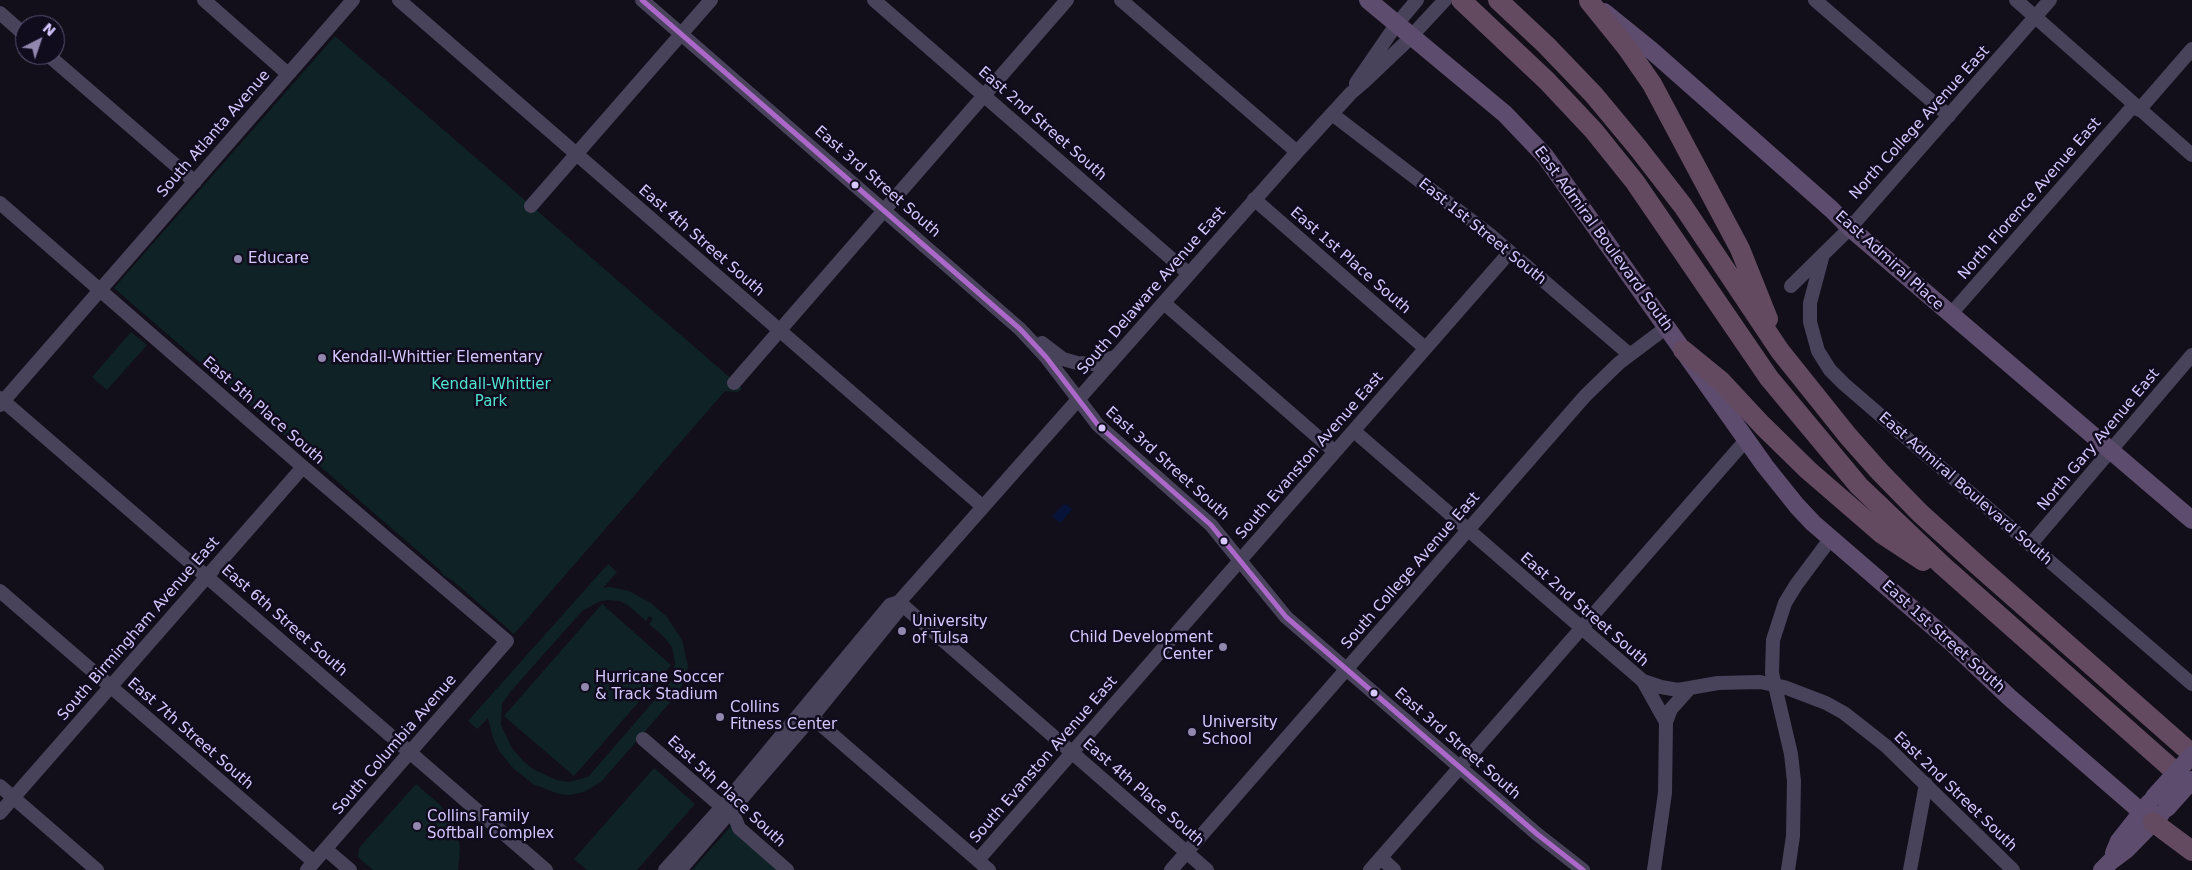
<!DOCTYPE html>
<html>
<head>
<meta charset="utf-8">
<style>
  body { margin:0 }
  #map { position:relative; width:2192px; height:870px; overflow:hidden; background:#120f1a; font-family:"DejaVu Sans",sans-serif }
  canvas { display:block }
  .north { position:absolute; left:15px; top:15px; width:50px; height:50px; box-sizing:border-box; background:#110b1e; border:1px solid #605778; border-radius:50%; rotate:41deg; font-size:14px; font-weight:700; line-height:20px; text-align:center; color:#d6c8ff }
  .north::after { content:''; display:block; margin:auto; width:18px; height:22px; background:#9187af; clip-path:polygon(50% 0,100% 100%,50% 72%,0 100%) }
</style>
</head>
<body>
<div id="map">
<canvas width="2192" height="870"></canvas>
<div class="north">N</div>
</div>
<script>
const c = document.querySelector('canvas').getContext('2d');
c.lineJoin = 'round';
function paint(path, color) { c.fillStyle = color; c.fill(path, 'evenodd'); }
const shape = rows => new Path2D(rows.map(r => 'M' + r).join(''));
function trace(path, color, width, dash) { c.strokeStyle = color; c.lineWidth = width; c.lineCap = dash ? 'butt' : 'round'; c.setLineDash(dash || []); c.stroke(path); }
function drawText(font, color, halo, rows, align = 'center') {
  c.font = font + ' "DejaVu Sans",sans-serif'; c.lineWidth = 5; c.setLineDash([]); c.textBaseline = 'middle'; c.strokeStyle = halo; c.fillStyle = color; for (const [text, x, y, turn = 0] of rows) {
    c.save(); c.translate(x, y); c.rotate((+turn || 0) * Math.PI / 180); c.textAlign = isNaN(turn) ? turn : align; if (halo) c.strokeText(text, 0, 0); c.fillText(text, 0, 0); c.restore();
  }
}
paint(shape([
  [335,36,742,388,738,392,725,391,514,634,452,580,443,575,441,571,114,288],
  [131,332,147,345,107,390,92,377],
  [608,564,617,572,603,588,610,587,629,591,651,603,667,617,682,640,688,666,686,675,679,692,601,782,584,792,570,795,559,794,533,784,513,768,500,752,493,738,488,718,477,729,468,721],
  [609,600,620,601,629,606,646,621,649,616,653,619,649,624,664,637,672,647,675,663,673,679,588,777,569,782,556,780,533,769,524,762,512,748,501,725,502,704,511,691,583,610,601,601],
  [602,604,671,665,574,776,504,716],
  [654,768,695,804,637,870,587,870,574,859],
  [416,784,439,804,451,818,458,834,460,850,458,870,373,870,358,857,359,848],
  [731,826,781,870,692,870]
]), '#0f2326');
paint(shape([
  [1064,504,1066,505,1067,504,1072,510,1060,523,1052,516]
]), '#071339');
trace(shape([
  [204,0,288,74],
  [399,0,982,506],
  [642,0,1020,329,1046,357,1098,425,1211,525,1286,617,1537,834,1583,870],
  [874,0,1189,274],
  [1121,0,1297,152],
  [1815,0,1949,116],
  [2016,0,2192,155],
  [0,13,25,35],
  [48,55,195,182],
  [1356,83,1396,25,1417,0],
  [2139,110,2192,49],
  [1332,114,1489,234,1629,354],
  [1254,199,1425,348],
  [0,203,303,467,507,641,307,870],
  [531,206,711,0],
  [1822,258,1810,303,1810,322,1818,351,1830,370,1844,384,2192,684],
  [1791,286,1850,228,2050,0],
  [1164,303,1335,452],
  [1950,315,2134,105],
  [1042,343,1063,359,1077,363,1093,364,1115,357],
  [734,383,1067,0],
  [0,398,546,870],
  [0,405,353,0],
  [1354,431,1643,681,1661,687,1678,690,1718,683,1760,682,1784,687,1826,703,1844,713,1886,746,2013,870],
  [2030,545,2192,355],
  [0,591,314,862],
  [899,602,1207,870],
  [1643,681,1666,722],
  [805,711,989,870],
  [643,739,722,807,735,818,739,828,787,870],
  [0,786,97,870],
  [0,813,303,467],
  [329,852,350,870],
  [1381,858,1394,870],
  [978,860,1509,253],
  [665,870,722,807,890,605,899,602,1297,152,1351,93,1364,82,1405,43,1445,0],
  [680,870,812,717,898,611,899,602],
  [1171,870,1585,396,1619,363,1667,327],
  [1370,870,1746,440],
  [1654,870,1665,793,1666,722,1671,709,1689,689],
  [1788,870,1793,836,1794,781,1791,754,1772,673,1773,640,1785,603,1796,585,1831,538],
  [1910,870,1926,784]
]), '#48435b', 14);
trace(shape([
  [1368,0,1505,114,1545,156,1765,466,1797,506,1813,523,1952,643,2009,697,2153,822],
  [1604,12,1651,50,1831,209,1850,228,2192,520],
  [2114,853,2119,841,2149,803],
  [2102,870,2111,861,2127,849,2161,814]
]), '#5d4c6d', 18);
trace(shape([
  [1461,0,1547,81,1594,131,1635,182,1769,378,1859,486,1942,565,2189,784],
  [1498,0,1546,45,1594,95,1638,148,1683,206,1780,351,1848,436,1880,472,1920,513,1974,562,2192,754],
  [1589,1,1627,48,1652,84,1740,249,1768,319],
  [1683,350,1721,381,1762,425,1808,470,1882,534,1923,561],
  [2153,822,2192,851]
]), '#634a61', 20);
trace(shape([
  [2154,797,2192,755],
  [2167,808,2192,780]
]), '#5d4c6d', 18);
trace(shape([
  [642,0,1020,329,1046,357,1098,425,1211,525,1286,617,1537,834,1583,870]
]), '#ac68c9', 5);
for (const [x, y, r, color] of [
  [855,185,4.5,"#d6c8ff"],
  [238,259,5,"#9187af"],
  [322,358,5,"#9187af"],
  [1102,428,4.5,"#d6c8ff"],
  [1224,541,4.5,"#d6c8ff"],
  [902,631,5,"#9187af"],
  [1223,647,5,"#9187af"],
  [585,687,5,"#9187af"],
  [1374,693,4.5,"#d6c8ff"],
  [720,717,5,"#9187af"],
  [1192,732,5,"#9187af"],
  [417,826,5,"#9187af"]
]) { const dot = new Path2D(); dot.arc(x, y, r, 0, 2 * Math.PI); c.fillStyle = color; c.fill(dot); trace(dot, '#110b1e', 2); }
drawText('15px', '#d6c8ff', '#110b1e', [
  ["North College Avenue East",1920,123,-48],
  ["East 2nd Street South",1042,124,41],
  ["South Atlanta Avenue",214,134,-49],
  ["East 3rd Street South",877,182,41],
  ["North Florence Avenue East",2030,199,-49],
  ["East 1st Street South",1482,232,39],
  ["East Admiral Boulevard South",1603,239,54],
  ["East 4th Street South",701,241,41],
  ["East 1st Place South",1350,261,41],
  ["East Admiral Place",1889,261,42],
  ["South Delaware Avenue East",1152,291,-49],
  ["East 5th Place South",263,411,41],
  ["North Gary Avenue East",2099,440,-50],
  ["South Evanston Avenue East",1310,456,-49],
  ["East 3rd Street South",1167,464,42],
  ["East Admiral Boulevard South",1965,489,41],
  ["South College Avenue East",1411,571,-49],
  ["East 2nd Street South",1584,610,41],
  ["East 6th Street South",284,621,41],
  ["South Birmingham Avenue East",139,629,-49],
  ["East 1st Street South",1943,637,42],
  ["East 7th Street South",190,734,41],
  ["East 3rd Street South",1457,744,41],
  ["South Columbia Avenue",395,745,-49],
  ["South Evanston Avenue East",1044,760,-49],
  ["East 5th Place South",726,792,43],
  ["East 2nd Street South",1955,792,44],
  ["East 4th Place South",1143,793,41]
]);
drawText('15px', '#d6c8ff', '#110b1e', [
  ["Educare",248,259],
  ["Kendall-Whittier Elementary",332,358],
  ["University",912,622],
  ["of Tulsa",912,639],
  ["Child Development",1213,638,"right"],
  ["Center",1213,655,"right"],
  ["Hurricane Soccer",595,678],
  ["& Track Stadium",595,695],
  ["Collins",730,708],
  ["Fitness Center",730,725],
  ["University",1202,723],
  ["School",1202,740],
  ["Collins Family",427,817],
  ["Softball Complex",427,834]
], 'left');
drawText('15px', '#4fe4d2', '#110b1e', [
  ["Kendall-Whittier",491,385],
  ["Park",491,402]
]);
</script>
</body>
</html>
